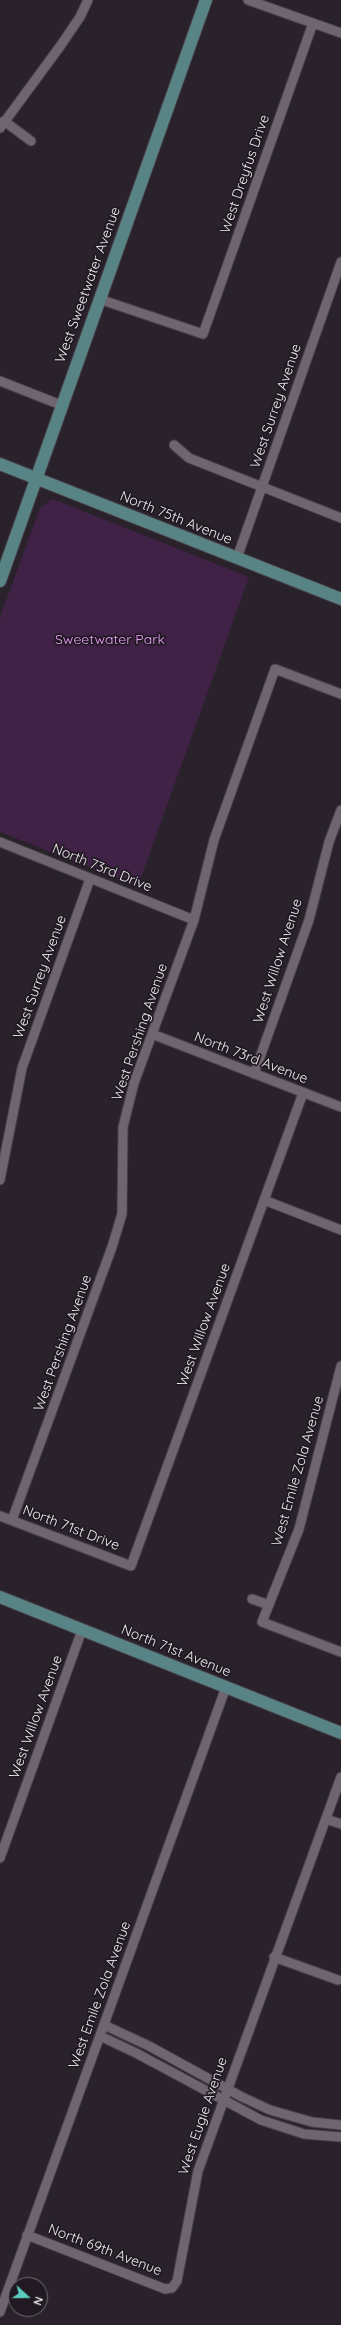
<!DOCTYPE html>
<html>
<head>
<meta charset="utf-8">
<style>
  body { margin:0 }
  #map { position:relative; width:341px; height:2325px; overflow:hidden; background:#2a222b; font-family:Quicksand,sans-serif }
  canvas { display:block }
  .north { position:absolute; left:8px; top:2277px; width:40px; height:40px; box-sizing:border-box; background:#201922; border:1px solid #736c74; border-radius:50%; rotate:111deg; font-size:11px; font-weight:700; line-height:16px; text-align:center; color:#efe9f0 }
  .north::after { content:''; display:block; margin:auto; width:14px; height:18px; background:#59cebe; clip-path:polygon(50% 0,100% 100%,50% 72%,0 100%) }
</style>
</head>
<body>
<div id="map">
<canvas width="341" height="2325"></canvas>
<div class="north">N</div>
</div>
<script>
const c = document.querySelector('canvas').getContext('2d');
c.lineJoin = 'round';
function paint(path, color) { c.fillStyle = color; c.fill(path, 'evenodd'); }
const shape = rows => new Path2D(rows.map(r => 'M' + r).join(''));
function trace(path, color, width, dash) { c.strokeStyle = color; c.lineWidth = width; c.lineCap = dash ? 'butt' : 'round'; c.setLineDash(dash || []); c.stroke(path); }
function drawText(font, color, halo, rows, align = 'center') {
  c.font = font + ' Quicksand,sans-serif'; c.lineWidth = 3.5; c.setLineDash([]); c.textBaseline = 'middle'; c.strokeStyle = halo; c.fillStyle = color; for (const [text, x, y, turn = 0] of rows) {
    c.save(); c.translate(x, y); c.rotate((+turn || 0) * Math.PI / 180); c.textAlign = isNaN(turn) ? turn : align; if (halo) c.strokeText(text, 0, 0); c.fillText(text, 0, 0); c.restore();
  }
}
paint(shape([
  [51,500,55,500,249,577,138,886,0,832,0,617,40,508]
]), '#3f2245');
const street = shape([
  [248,0,341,33],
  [4,121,31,141],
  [0,128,61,45,80,17,88,0],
  [99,299,203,334,313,23],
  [0,381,61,405],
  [174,445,189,458,341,518],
  [237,558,341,262],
  [0,842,194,920],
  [152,1034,341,1107],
  [254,1074,309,920,329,842,341,810],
  [0,1180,22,1068,90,879],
  [264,1200,341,1230],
  [341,1366,299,1529,262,1622,341,1652],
  [0,1516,131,1566,303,1093],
  [12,1520,112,1247,122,1214,123,1127,134,1083,194,920,214,840,275,669,341,694],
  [252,1599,269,1605],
  [326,1819,341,1824],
  [0,1858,82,1630],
  [274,1957,338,1980],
  [104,2025,149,2046,242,2097,270,2110,312,2122,341,2125],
  [100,2036,136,2053,261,2120,304,2134,341,2137],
  [27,2235,165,2289,172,2288,177,2281,198,2171,341,1777],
  [0,2312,226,1687]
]);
const secondary = shape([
  [0,464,341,599],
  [0,581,206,0],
  [0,1597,341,1733]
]);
trace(street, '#474049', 11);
trace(secondary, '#474049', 14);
trace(street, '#6e656f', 9);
trace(secondary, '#598486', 12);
drawText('14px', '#efe9f0', '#201922', [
  ["West Dreyfus Drive",245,174,-71],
  ["West Sweetwater Avenue",88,285,-70],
  ["West Surrey Avenue",276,406,-71],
  ["North 75th Avenue",176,518,22],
  ["North 73rd Drive",102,868,22],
  ["West Willow Avenue",278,961,-72],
  ["West Surrey Avenue",40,977,-70],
  ["West Pershing Avenue",140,1032,-71],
  ["North 73rd Avenue",251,1058,21],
  ["West Willow Avenue",204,1325,-70],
  ["West Pershing Avenue",63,1343,-70],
  ["West Emile Zola Avenue",298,1471,-74],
  ["North 71st Drive",71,1528,21],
  ["North 71st Avenue",176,1651,22],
  ["West Willow Avenue",36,1717,-70],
  ["West Emile Zola Avenue",100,1995,-70],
  ["West Eugie Avenue",203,2116,-71],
  ["North 69th Avenue",105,2250,21]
]);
drawText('14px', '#eca0fa', '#201922', [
  ["Sweetwater Park",110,640]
]);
</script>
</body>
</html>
